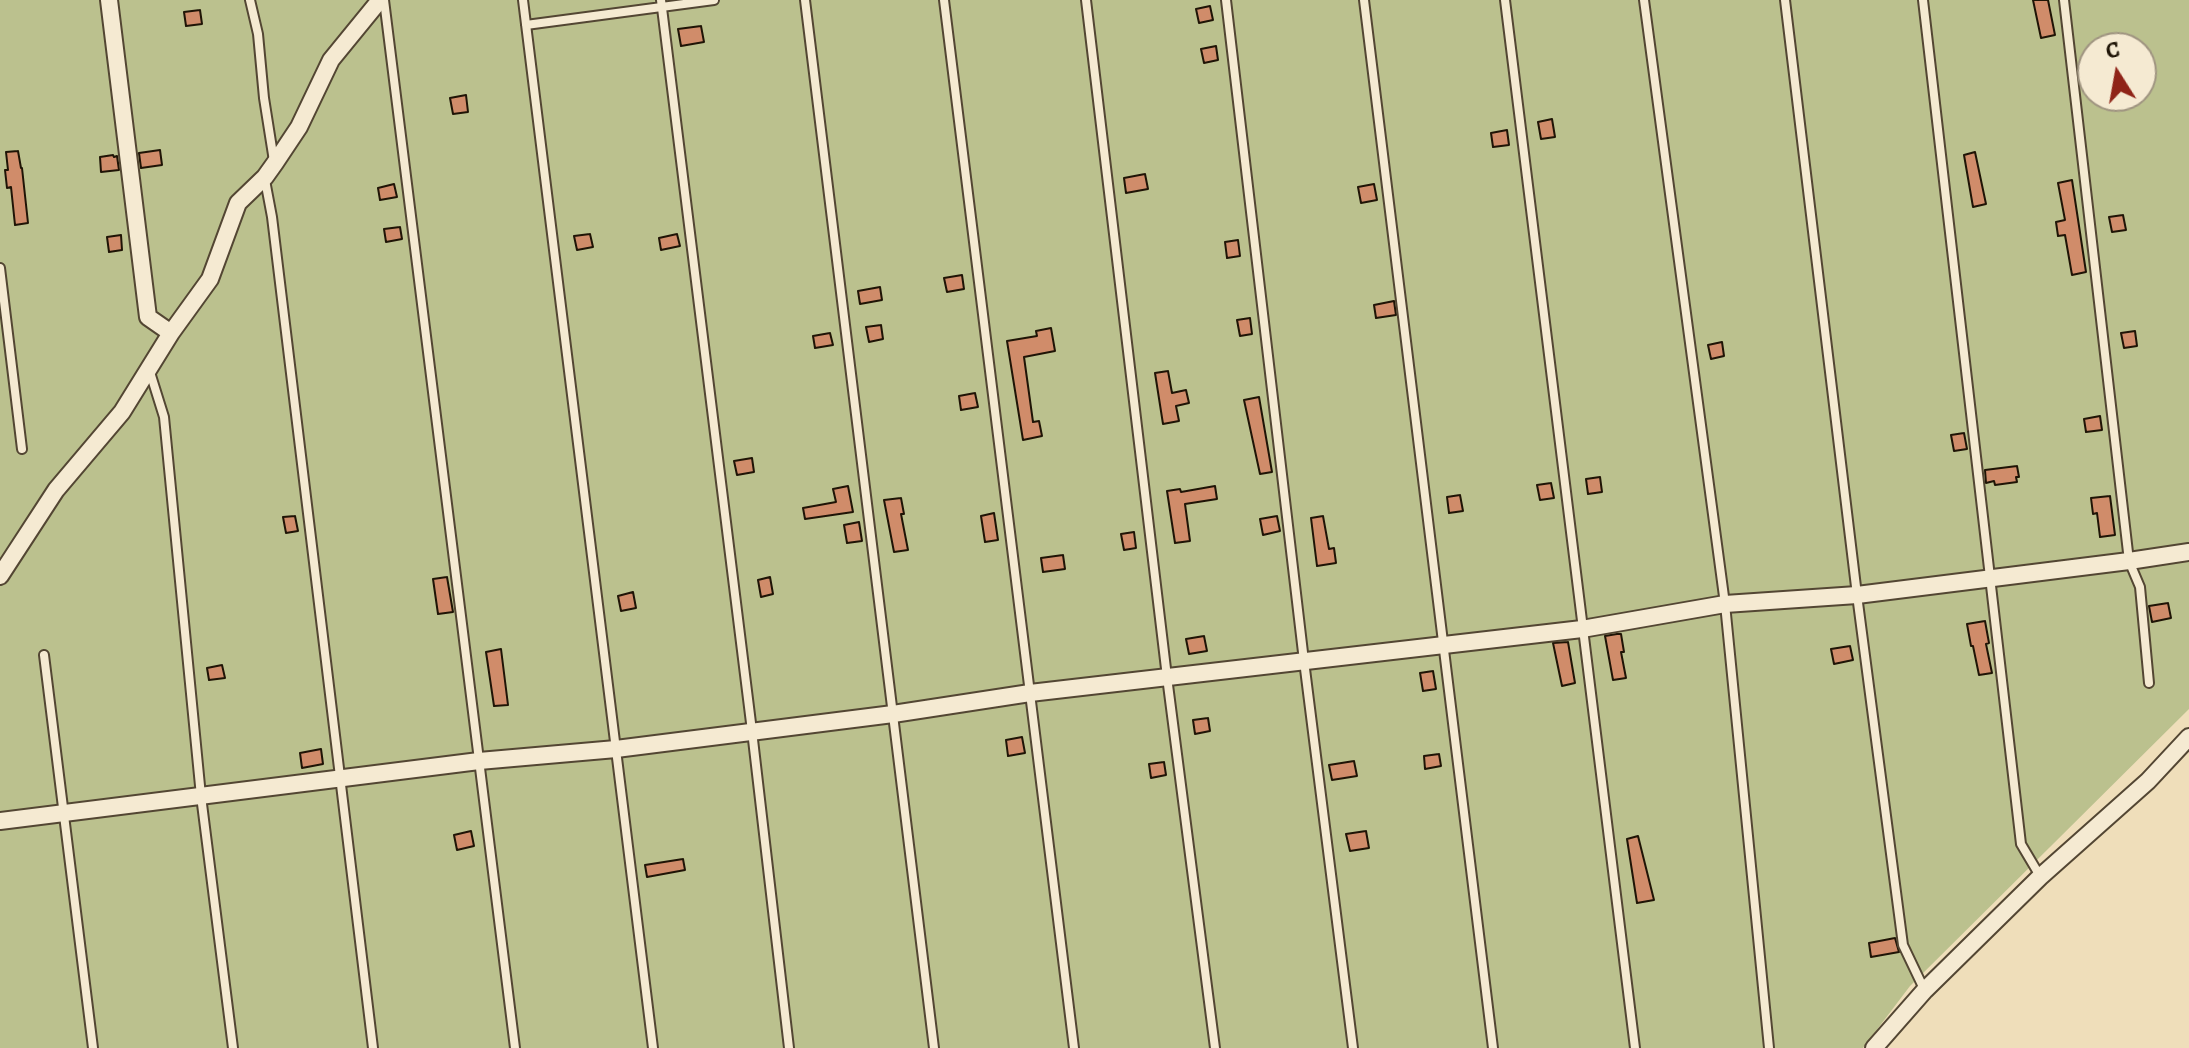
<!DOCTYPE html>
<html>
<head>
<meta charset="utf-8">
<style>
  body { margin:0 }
  #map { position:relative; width:2189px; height:1048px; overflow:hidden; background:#efdeba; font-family:Alegreya,serif }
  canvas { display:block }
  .north { position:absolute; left:2077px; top:32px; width:80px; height:80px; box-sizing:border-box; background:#f5ead2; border:2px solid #9f9480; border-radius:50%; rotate:349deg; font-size:22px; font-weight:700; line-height:32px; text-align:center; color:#1f1406 }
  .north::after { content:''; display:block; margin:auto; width:28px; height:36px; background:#8f2418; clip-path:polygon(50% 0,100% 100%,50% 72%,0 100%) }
</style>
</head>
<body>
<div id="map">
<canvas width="2189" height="1048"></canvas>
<div class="north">С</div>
</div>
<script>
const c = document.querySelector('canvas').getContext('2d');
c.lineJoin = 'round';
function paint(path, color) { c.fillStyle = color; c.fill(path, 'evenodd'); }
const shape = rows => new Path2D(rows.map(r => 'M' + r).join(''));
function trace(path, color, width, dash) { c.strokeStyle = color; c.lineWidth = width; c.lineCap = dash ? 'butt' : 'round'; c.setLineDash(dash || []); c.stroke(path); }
paint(shape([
  [0,0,2189,0,2189,709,1910,986,1863,1048,0,1048],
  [2093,48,2141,48,2141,96,2093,96]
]), '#bbc18e');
const building = shape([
  [2033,0,2048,0,2055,35,2041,38,2033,0],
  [1210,6,1213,20,1199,23,1196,9,1210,6],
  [200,10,202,24,186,26,184,12,200,10],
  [701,26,704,42,681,46,678,29,701,26],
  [1216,46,1218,60,1204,63,1201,49,1216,46],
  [466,95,468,112,453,114,450,98,466,95],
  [1552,119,1555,137,1541,139,1538,122,1552,119],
  [1507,130,1509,145,1493,147,1491,133,1507,130],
  [160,150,162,165,141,168,139,153,160,150],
  [18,151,21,168,22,168,28,223,15,225,11,187,7,188,5,170,8,170,6,152,18,151],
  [1975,152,1986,204,1973,207,1964,155,1975,152],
  [113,155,114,157,117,156,119,170,101,172,100,157,113,155],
  [1145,174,1148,189,1126,193,1124,178,1145,174],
  [2072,180,2086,272,2072,275,2065,235,2058,236,2056,222,2065,220,2058,183,2072,180],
  [394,184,397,197,380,200,378,188,394,184],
  [1374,184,1377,200,1361,203,1358,187,1374,184],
  [2123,215,2126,230,2112,232,2109,217,2123,215],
  [400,227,402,239,386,242,384,229,400,227],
  [590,234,593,247,577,250,574,236,590,234],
  [677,234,680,246,661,250,659,238,677,234],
  [121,235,122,250,109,252,107,237,121,235],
  [1238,240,1240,256,1227,258,1225,242,1238,240],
  [962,275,964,289,947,292,944,278,962,275],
  [880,287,882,300,860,304,858,291,880,287],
  [1394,301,1396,315,1376,318,1374,305,1394,301],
  [1250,318,1252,334,1240,336,1237,320,1250,318],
  [881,325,883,339,869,342,866,327,881,325],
  [1051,328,1055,351,1024,357,1033,422,1039,421,1042,436,1023,440,1007,341,1037,336,1036,331,1051,328],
  [2135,331,2137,346,2124,348,2121,333,2135,331],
  [830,333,833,345,815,348,813,336,830,333],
  [1722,342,1724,356,1711,359,1708,345,1722,342],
  [1168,371,1172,393,1186,390,1189,403,1176,406,1179,421,1163,424,1155,373,1168,371],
  [975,393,978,407,961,410,959,396,975,393],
  [1259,397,1272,472,1260,474,1244,400,1259,397],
  [2100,416,2102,430,2086,432,2084,419,2100,416],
  [1964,433,1967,449,1954,451,1951,435,1964,433],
  [752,458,754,472,737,475,734,461,752,458],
  [2017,466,2019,477,2016,477,2017,482,1995,485,1994,481,1986,483,1985,470,2017,466],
  [1600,477,1602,492,1588,494,1586,479,1600,477],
  [1551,483,1554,498,1540,500,1537,485,1551,483],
  [848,486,853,512,805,519,803,508,836,502,833,489,848,486],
  [1215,486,1217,499,1185,504,1190,541,1175,543,1167,491,1180,489,1181,492,1215,486],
  [1460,495,1463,511,1449,513,1447,497,1460,495],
  [2110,496,2115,535,2100,537,2097,513,2093,514,2091,498,2110,496],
  [901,498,904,514,901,514,908,550,894,552,884,500,901,498],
  [994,513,998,540,985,542,981,516,994,513],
  [295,516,298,531,286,533,283,517,295,516],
  [1277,516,1280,531,1263,535,1260,519,1277,516],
  [1323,516,1329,549,1334,548,1336,563,1317,566,1311,518,1323,516],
  [859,522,862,541,847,543,844,525,859,522],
  [1134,532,1136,548,1124,550,1121,534,1134,532],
  [1063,555,1065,569,1043,572,1041,558,1063,555],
  [447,577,453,612,438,614,433,579,447,577],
  [770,577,773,594,761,597,758,580,770,577],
  [633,592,636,608,621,611,618,596,633,592],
  [2168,603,2171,618,2152,622,2149,606,2168,603],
  [1985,621,1989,643,1986,644,1992,673,1979,675,1973,646,1971,646,1967,624,1985,621],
  [1617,634,1621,634,1624,652,1621,652,1626,678,1613,680,1605,636,1617,634],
  [1204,636,1207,651,1189,654,1186,639,1204,636],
  [1568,642,1575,683,1562,686,1553,643,1568,642],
  [1850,646,1853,660,1834,664,1831,649,1850,646],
  [501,649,508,705,494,706,486,652,501,649],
  [222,665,225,678,209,680,207,668,222,665],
  [1433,671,1436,689,1423,691,1420,673,1433,671],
  [1208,718,1210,731,1195,734,1193,720,1208,718],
  [1022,737,1025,753,1008,756,1006,740,1022,737],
  [321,749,323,764,302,768,300,753,321,749],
  [1439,754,1441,766,1425,769,1424,756,1439,754],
  [1354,761,1357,776,1332,780,1329,765,1354,761],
  [1164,762,1166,775,1151,778,1149,764,1164,762],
  [471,831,474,846,457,850,454,835,471,831],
  [1366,831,1369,848,1350,851,1346,834,1366,831],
  [1638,836,1654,900,1637,903,1627,839,1638,836],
  [683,859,685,870,647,877,645,865,683,859],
  [1895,938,1899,952,1871,957,1869,943,1895,938]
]);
paint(building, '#d08c6a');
trace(building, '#1f1406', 2);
const service = shape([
  [250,0,258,34,264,98,274,161],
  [384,0,515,1048],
  [523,0,653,1048],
  [661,0,752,731,789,1048],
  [805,0,934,1048],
  [944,0,1074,1048],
  [1086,0,1167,677,1215,1048],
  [1226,0,1304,661,1353,1048],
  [1364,0,1493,1048],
  [1505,0,1635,1048],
  [1644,0,1725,604,1769,1048],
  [1785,0,1857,595,1903,945,1924,989],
  [1923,0,2021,844,2040,876],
  [2064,0,2129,561,2140,587,2149,683],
  [526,25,714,0],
  [265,180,272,217,373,1048],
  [0,268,22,449],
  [149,369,164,417,201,796,233,1048],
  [44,655,93,1048]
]);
const minor = shape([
  [109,0,148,317,171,333],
  [0,576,56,490,122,412,171,333,210,279,238,203,265,177,275,163,299,127,331,60,380,0],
  [0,821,479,761,616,749,893,714,1030,693,1582,629,1725,604,1857,595,2129,561,2189,552],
  [1874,1048,1925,990,2040,877,2148,781,2189,737]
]);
trace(service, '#534633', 12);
trace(minor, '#534633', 20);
trace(service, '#f5ead2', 8);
trace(minor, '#f5ead2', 16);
</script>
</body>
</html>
